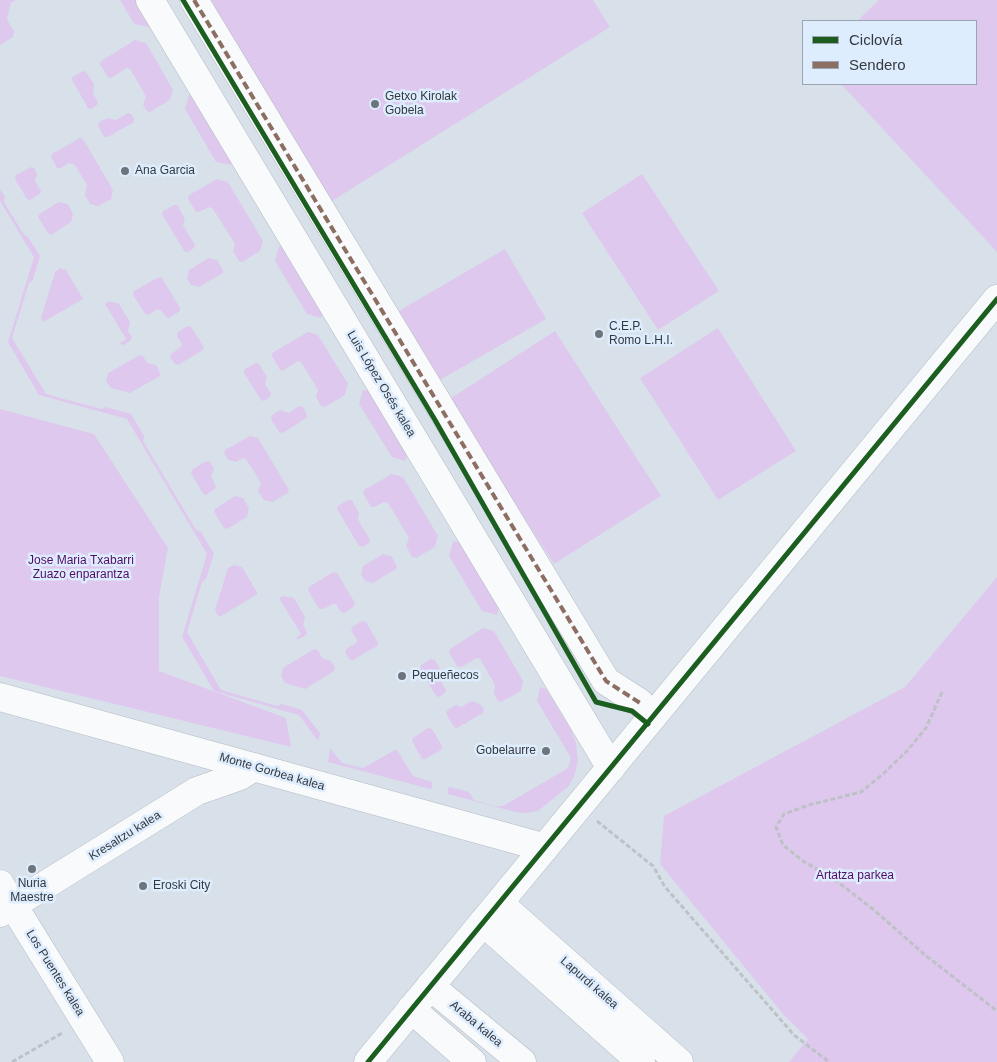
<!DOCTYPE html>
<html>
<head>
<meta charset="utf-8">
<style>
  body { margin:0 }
  #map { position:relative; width:997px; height:1062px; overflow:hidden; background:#d8e1ea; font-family:Arial,sans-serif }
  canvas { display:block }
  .legend { position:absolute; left:802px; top:20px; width:175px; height:65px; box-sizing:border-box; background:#deedfe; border:1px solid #9aa5b2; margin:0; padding:6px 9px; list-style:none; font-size:15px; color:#343940 }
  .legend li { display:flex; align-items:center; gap:10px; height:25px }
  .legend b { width:25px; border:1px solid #9aa5b2 }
</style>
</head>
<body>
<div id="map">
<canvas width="997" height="1062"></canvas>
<ul class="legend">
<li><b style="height:6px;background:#1b5e20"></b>Ciclovía</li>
<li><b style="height:6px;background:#8d6e63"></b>Sendero</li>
</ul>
</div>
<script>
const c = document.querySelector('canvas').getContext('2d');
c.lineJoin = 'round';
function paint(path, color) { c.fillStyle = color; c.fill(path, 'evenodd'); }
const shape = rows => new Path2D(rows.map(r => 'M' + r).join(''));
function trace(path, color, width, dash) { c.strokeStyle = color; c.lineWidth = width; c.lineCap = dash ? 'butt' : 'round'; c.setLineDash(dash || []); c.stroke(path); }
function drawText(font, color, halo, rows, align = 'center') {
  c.font = font + ' Arial,sans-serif'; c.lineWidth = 5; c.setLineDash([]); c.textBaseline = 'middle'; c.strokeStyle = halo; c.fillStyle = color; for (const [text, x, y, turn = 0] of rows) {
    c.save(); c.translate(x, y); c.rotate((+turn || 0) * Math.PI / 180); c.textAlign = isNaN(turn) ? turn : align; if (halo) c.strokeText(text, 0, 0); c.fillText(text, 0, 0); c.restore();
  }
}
paint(shape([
  [0,0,16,0,11,3,7,19,14,31,13,37,0,45],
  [120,0,138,0,151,19,149,27,134,24],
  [201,0,593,0,610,27,324,206],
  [879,0,997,0,997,252,841,84,976,84,976,21,857,21],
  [135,40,146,43,173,90,170,100,150,112,147,111,143,105,146,96,130,69,127,68,111,78,108,77,100,64,101,61],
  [83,71,86,72,94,84,93,93,98,102,97,105,91,109,88,108,72,80,72,77],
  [189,95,197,97,233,157,231,165,216,162,185,109],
  [128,113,131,114,134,119,134,122,108,137,104,137,98,126,99,122,108,118,116,120],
  [80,138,83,139,113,190,111,199,98,206,90,204,85,195,87,185,75,165,69,163,61,168,57,168,51,157,52,154],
  [31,167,34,168,37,174,35,181,41,191,40,194,30,200,27,199,15,179,16,175],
  [642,174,719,291,658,330,582,213],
  [217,179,228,182,263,241,260,251,242,262,239,261,233,251,235,244,213,209,209,207,199,212,196,212,188,199,189,195],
  [0,189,5,197,4,202,24,235,28,237,40,256,33,280,29,283,12,338,46,394,101,409,106,407,131,414,144,436,143,441,196,530,201,532,214,554,206,579,202,582,187,632,221,690,277,706,282,704,302,710,320,733,318,741,299,715,214,691,182,637,207,554,127,419,39,395,8,342,34,257,0,201],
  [59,202,68,204,73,214,71,222,51,235,48,233,38,217,39,214],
  [174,205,177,205,185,219,183,225,195,245,194,248,188,252,184,251,162,214,163,211],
  [279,246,286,249,323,311,321,318,307,314,275,261],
  [505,249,546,319,438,381,397,312],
  [209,258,217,260,223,270,223,273,199,287,191,285,187,278,189,270],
  [60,268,66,270,83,299,43,322,41,318,55,272],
  [159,277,162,278,180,308,180,311,169,318,166,317,161,310,158,309,148,315,145,314,133,295,134,291],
  [109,301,119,304,130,322,128,331,132,337,131,340,124,345,119,344,126,339,105,304],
  [188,326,191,327,204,347,203,350,178,365,175,364,170,357,171,354,181,347,182,344,177,336,178,332],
  [718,328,796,451,718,500,640,378],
  [555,331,661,496,554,564,448,400],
  [308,332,318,335,348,384,345,395,325,407,321,406,316,397,318,390,301,362,298,361,282,371,280,370,272,356,272,353],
  [140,355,143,356,147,363,156,365,160,373,160,376,130,393,111,388,106,381,108,373],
  [256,363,259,364,267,377,265,384,271,394,270,397,264,401,261,400,244,373,245,369],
  [363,390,371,391,408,452,405,461,392,457,359,404],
  [299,406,303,407,307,415,306,418,283,433,279,432,271,419,272,415,280,410,289,413],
  [0,409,94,434,168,548,159,597,159,671,286,718,291,747,0,676],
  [250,436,258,438,289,490,288,493,272,502,264,500,258,491,261,483,246,459,243,458,236,462,228,460,224,453,225,450],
  [206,461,210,462,214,469,211,477,216,486,215,489,206,495,203,494,191,473,192,470],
  [392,474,403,477,438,536,435,547,416,558,412,557,406,546,409,538,388,503,384,502,374,507,371,507,363,493,364,490],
  [235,496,243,498,249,508,247,517,227,529,224,528,214,512,215,509],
  [348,500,352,500,359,513,358,520,370,540,369,543,363,547,359,546,337,509,338,506],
  [453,541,461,543,499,607,497,615,482,611,449,556],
  [383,554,391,556,397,566,396,569,373,583,365,581,361,574,363,566],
  [234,565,242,567,258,594,219,617,215,610,228,568],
  [333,572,337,573,355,603,354,606,344,613,340,611,336,604,333,604,323,609,319,609,308,590,309,587],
  [997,577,997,1062,789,1062,808,1039,783,1014,660,864,664,816,905,687],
  [283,596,294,598,305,617,303,625,307,632,306,635,299,639,295,639,301,634,279,598],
  [362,621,366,622,378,643,377,646,353,660,350,660,345,652,346,649,356,643,357,640,351,630,352,627],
  [483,628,494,631,523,681,521,691,501,702,498,701,494,693,495,685,480,659,477,658,461,667,457,666,449,652,450,649],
  [314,649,318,650,322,658,331,661,335,668,334,671,305,689,285,683,281,676,283,668],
  [431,659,435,660,443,675,441,682,446,690,445,693,439,697,436,696,420,669,421,665],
  [540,687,546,689,571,730,576,743,578,761,575,774,569,786,538,811,524,813,515,812,448,794,448,788,450,787,469,792,474,800,494,806,503,806,568,768,571,758,537,701],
  [472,701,480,704,484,709,483,713,457,728,454,727,446,713,447,710,456,705,461,707],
  [428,728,432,729,442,746,441,750,425,759,422,759,412,741,413,738],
  [330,748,342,763,363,768,395,750,397,750,413,776,432,782,432,788,430,789,328,762]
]), '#dec8ee');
const minor = shape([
  [150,0,611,768],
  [194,0,606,681,640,703],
  [0,697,535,845,544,849],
  [0,884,110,1062],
  [499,903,679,1062],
  [0,913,197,791,240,776,254,767],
  [483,922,641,1062],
  [430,986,522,1062],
  [411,1009,472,1062],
  [368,1062,997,299]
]);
trace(minor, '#b3b9c1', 29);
trace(shape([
  [942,692,926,728,907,751,882,775,861,792,809,805,784,814,776,827,783,845,803,861,834,879,874,910,925,955,997,1011],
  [597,821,653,866,665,887,794,1035,829,1062],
  [12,1062,64,1032]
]), '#bec2c6', 3, [5, 2.5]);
trace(minor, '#f9fafc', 28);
trace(shape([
  [194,0,606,681,640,703]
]), '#8d6e63', 4, [8, 4]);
trace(shape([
  [183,0,435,420,596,702,632,711,648,724],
  [368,1062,997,299]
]), '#1b5e20', 5);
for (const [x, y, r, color] of [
  [375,104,5,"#6d747c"],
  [125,171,5,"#6d747c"],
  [599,334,5,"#6d747c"],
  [402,676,5,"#6d747c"],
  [546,751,5,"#6d747c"],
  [32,869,5,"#6d747c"],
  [143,886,5,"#6d747c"]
]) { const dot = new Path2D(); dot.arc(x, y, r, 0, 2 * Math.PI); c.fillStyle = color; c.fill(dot); trace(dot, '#deedfe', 2); }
drawText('12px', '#343940', '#deedfe', [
  ["Getxo Kirolak",385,97],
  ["Gobela",385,111],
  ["Ana Garcia",135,171],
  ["C.E.P.",609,327],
  ["Romo L.H.I.",609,341],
  ["Pequeñecos",412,676],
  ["Gobelaurre",536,751,"right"],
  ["Nuria",32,884,"center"],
  ["Maestre",32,898,"center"],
  ["Eroski City",153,886]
], 'left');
drawText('12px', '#343940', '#deedfe', [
  ["Luis López Osés kalea",381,384,59],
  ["Monte Gorbea kalea",272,772,16],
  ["Kresaltzu kalea",125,836,-32],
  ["Los Puentes kalea",55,973,58],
  ["Lapurdi kalea",589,983,41],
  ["Araba kalea",476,1024,40]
]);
drawText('12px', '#530c66', '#deedfe', [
  ["Jose Maria Txabarri",81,561],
  ["Zuazo enparantza",81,575],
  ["Artatza parkea",855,876]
]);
</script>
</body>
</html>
